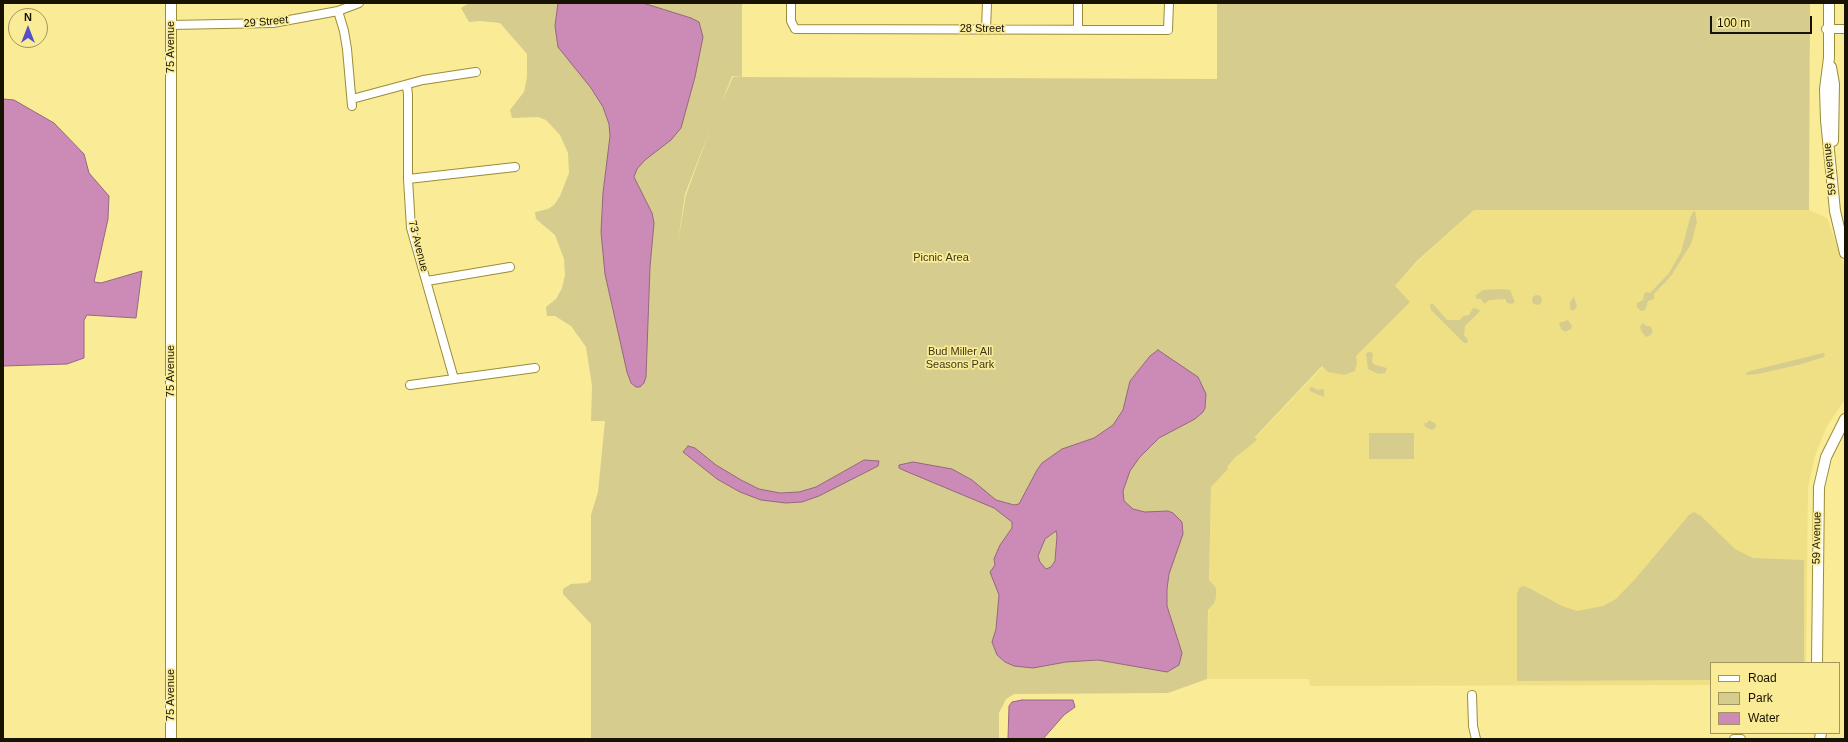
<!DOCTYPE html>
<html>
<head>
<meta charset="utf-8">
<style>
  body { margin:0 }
  #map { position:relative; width:1848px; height:742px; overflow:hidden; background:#faeb97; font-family:Helvetica,sans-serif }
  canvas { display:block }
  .frame { position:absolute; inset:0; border:4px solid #181300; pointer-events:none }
  .legend { position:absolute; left:1710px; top:662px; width:130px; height:72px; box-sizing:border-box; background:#faeb97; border:1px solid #a0955b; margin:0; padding:5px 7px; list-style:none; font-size:12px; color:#181300 }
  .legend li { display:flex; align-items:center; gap:8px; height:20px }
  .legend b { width:20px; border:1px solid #a0955b }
  .north { position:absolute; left:8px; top:8px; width:40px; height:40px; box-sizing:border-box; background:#faeb97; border:1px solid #a0955b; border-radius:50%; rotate:0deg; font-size:11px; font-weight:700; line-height:16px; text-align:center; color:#181300 }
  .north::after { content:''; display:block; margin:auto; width:14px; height:18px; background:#544fc7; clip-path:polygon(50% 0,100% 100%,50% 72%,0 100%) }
  .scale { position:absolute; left:1710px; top:16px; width:102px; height:18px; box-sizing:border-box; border:2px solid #181300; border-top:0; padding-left:5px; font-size:12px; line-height:14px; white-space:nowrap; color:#181300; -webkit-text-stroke:3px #faeb97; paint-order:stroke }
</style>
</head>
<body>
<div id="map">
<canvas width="1848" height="742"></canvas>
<div class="frame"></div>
<ul class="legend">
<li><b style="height:5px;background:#fff"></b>Road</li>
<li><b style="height:11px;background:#d6cc8e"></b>Park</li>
<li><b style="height:11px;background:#cb8bb6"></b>Water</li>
</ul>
<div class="north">N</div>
<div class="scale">100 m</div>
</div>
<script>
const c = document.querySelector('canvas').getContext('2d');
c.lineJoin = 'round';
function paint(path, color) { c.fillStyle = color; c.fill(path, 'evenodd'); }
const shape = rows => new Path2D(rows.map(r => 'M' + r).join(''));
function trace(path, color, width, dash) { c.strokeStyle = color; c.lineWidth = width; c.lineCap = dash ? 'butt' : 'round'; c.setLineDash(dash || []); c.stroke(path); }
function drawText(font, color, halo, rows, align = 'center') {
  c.font = font + ' Helvetica,sans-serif'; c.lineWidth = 3.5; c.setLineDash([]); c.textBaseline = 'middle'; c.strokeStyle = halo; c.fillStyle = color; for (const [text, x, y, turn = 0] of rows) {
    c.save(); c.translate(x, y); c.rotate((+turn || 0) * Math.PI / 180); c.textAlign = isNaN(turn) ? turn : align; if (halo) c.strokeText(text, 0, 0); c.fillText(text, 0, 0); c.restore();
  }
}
paint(shape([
  [1474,210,1809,210,1827,218,1845,268,1845,399,1826,428,1815,456,1808,488,1806,663,1711,663,1711,685,1310,686,1309,679,1207,679,1211,484,1314,376,1417,262]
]), '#f0e085');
paint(shape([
  [469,3,742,3,742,77,732,76,721,104,733,77,1217,79,1217,3,1810,3,1809,210,1474,210,1417,261,1395,286,1410,302,1356,356,1357,363,1355,371,1344,375,1328,372,1322,366,1255,437,1257,440,1236,457,1227,467,1228,469,1211,487,1209,580,1216,588,1216,596,1215,602,1208,610,1207,679,1168,693,1014,694,1006,699,999,713,999,739,591,739,591,624,563,594,563,589,571,584,587,583,591,580,591,515,598,492,605,421,591,421,592,386,586,347,571,326,555,316,547,316,546,307,556,299,562,288,565,275,564,259,555,235,536,219,535,212,548,209,554,205,560,196,569,173,568,153,560,135,546,120,538,117,512,118,510,110,524,92,527,77,527,54,500,23,480,21,469,22,461,8],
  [711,127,686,195,678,242,685,194],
  [1695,211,1697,222,1691,244,1671,276,1654,294,1654,299,1648,301,1645,310,1641,311,1637,307,1637,303,1643,300,1644,294,1646,292,1650,293,1669,273,1681,252,1690,218,1693,212],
  [1502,289,1510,290,1515,302,1512,304,1507,303,1505,299,1489,300,1484,304,1481,299,1477,299,1475,296,1483,290],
  '1532 300a5 5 0 1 1 10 0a5 5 0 1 1-10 0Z',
  [1574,296,1577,307,1573,311,1570,309,1570,302],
  [1430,304,1433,304,1447,320,1460,320,1463,316,1469,315,1473,308,1478,309,1480,311,1465,326,1464,335,1468,340,1467,343,1464,343,1431,310],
  [1568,320,1572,326,1571,329,1565,332,1561,329,1559,323],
  [1643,323,1646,326,1650,326,1653,331,1651,335,1646,337,1642,332,1640,327],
  [1368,352,1371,352,1373,354,1372,362,1375,365,1387,368,1385,373,1378,374,1368,369,1366,354],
  [1823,353,1825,354,1824,357,1802,364,1758,374,1746,375,1746,373,1750,371],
  [1312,387,1318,390,1324,389,1324,397,1310,391,1309,388],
  [1429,420,1436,424,1436,427,1432,430,1425,427,1424,423,1427,423],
  [1369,433,1414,433,1414,459,1369,459],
  [1694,512,1701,516,1735,549,1753,558,1804,560,1804,663,1711,663,1711,680,1517,681,1517,594,1519,588,1523,586,1529,588,1562,606,1577,611,1603,606,1616,599,1636,578,1689,515]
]), '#d6cc8e');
const water = shape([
  [643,3,691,18,699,22,703,37,695,77,681,128,671,140,645,160,637,169,634,177,652,213,654,223,650,267,646,377,644,383,640,387,636,387,631,383,627,372,605,274,601,232,603,193,610,136,609,124,603,107,591,88,558,47,555,26,558,3,643,3],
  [3,99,14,100,54,123,84,154,89,173,109,196,108,219,94,282,101,283,142,271,136,318,87,315,84,320,84,358,67,364,3,366,3,99],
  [1158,350,1198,377,1206,394,1205,408,1203,412,1195,419,1159,438,1139,458,1130,471,1123,491,1124,501,1133,509,1145,512,1168,511,1173,513,1182,522,1183,534,1169,574,1167,589,1167,606,1182,653,1179,665,1167,672,1098,660,1066,662,1033,668,1014,666,1005,662,997,655,992,642,996,629,999,595,990,572,995,565,994,559,1000,545,1012,528,1012,522,994,508,903,470,899,468,899,465,913,462,952,469,972,480,996,500,1014,505,1019,504,1037,470,1042,463,1062,449,1094,438,1113,425,1123,410,1130,381,1150,356,1158,350],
  [1056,531,1057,536,1055,561,1051,567,1046,569,1040,562,1038,556,1045,539,1056,531],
  [688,446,695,448,716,465,741,480,759,489,780,493,799,492,816,487,864,460,879,461,878,466,819,496,802,502,786,503,761,500,740,492,717,479,683,452,688,446],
  [1022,700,1073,700,1075,707,1064,715,1043,739,1008,739,1009,706,1012,702,1022,700]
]);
paint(water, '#cb8bb6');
trace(water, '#95677f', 1);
const minor = shape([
  [791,3,791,21,795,29,1168,30,1169,3],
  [338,11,344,31,347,49,352,106],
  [171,25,273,23,338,11,359,3],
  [986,29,987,3],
  [1826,29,1845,29],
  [1078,30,1078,3],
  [407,86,408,95,408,179,411,228,454,379],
  [352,99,423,80,476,72],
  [408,179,515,167],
  [427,281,510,267],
  [410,385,535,368],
  [1472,695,1473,726,1476,739],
  [1734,739,1741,739]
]);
const major = shape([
  [171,3,171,739],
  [1829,3,1829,58,1825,89,1826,120,1835,211,1845,253],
  [1831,67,1834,84,1833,141],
  [1817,663,1819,487,1826,457,1845,419],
  [1820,739,1821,733]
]);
trace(minor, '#9b8c39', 10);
trace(major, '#9b8c39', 12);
trace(minor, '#fff', 8);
trace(major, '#fff', 10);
drawText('11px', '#181300', '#faeb97', [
  ["29 Street",266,22,-5],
  ["28 Street",982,29],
  ["75 Avenue",171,47,-90],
  ["59 Avenue",1830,169,-96],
  ["73 Avenue",418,246,76],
  ["75 Avenue",171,371,-90],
  ["59 Avenue",1817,538,-89],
  ["75 Avenue",171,695,-90]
]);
drawText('11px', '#3c3716', '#faeb97', [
  ["Picnic Area",941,258],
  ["Bud Miller All",960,352],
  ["Seasons Park",960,365]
]);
</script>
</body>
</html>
